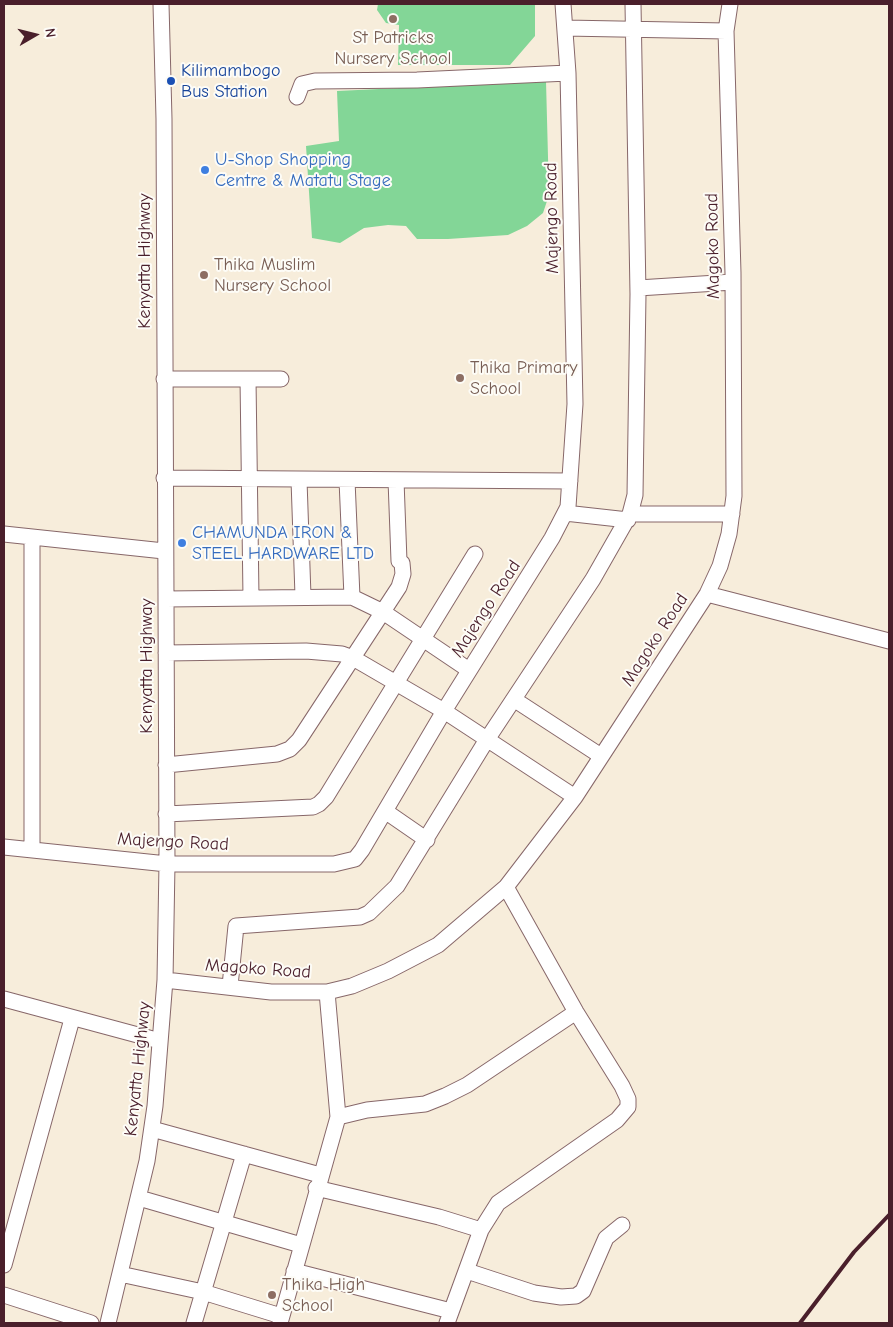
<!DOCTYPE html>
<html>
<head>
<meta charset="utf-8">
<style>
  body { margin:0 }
  #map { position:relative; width:893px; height:1327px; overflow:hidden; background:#f7eddb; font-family:"Comic Neue",sans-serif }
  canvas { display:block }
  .frame { position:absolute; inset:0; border:5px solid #4a1f2b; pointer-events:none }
  .north { position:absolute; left:10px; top:10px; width:50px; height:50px; -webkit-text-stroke:4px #fdfcf7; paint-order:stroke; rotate:82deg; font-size:14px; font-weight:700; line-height:20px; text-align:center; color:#4a1f2b }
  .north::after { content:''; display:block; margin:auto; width:18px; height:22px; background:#4a1f2b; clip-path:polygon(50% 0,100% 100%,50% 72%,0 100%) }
</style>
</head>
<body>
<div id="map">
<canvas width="893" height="1327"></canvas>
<div class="frame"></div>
<div class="north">N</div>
</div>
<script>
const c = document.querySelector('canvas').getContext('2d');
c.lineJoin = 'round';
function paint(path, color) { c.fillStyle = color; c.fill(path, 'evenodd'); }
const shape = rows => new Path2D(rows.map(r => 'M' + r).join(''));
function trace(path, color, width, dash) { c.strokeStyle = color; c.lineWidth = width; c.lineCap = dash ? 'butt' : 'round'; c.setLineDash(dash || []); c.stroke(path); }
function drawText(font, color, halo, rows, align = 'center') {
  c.font = font + ' "Comic Neue",sans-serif'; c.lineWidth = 4; c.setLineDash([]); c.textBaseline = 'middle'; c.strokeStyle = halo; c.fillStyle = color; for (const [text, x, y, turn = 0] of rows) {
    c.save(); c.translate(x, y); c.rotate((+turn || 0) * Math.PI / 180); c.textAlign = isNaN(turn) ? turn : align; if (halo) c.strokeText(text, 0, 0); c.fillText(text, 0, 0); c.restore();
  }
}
paint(shape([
  [378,4,535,4,535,36,510,65,398,65,399,25,386,23,377,10],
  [546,81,549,195,543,213,527,226,508,235,448,239,417,239,406,226,388,225,364,228,340,243,312,238,306,146,339,141,337,91]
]), '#83d697');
const minor = shape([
  [565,28,726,31],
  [297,97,302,84,315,81,417,80,568,73],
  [638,288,733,282],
  [164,379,281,379],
  [248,379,251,598],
  [164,478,570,481],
  [299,480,303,596],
  [347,480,352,597],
  [565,513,628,520],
  [630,514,732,514],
  [4,534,164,551],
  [707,594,889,641],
  [166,599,352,597,383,612,469,670],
  [166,653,306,651,342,654,353,658,444,711,575,797],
  [515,700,601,756],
  [166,765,277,754,290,749,299,740,399,587,403,574,402,563,399,561,396,480],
  [385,811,427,840],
  [166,814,313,807,319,804,326,797,475,554],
  [4,847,167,864,334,864,355,859,362,850,444,711,552,538,568,507,575,404,568,73,563,4],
  [32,850,32,537],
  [165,980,271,992,327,992,352,986,388,971,438,945,506,887,575,797,707,594,720,566,729,534,734,496,733,273,726,31,730,4],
  [230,986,236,926,360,917,369,913,397,886,486,741,593,579,630,514,635,495,638,294,633,4],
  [327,992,338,1117],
  [4,999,160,1041],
  [152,1129,320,1175],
  [316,1188,439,1217,481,1230],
  [139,1198,301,1245],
  [4,1265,72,1019],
  [294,1271,451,1311],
  [467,1271,534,1293,561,1297,576,1296,583,1291,606,1238,622,1225],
  [120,1274,203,1292,281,1316],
  [4,1295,91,1323],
  [108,1323,147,1161,155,1106,165,980,167,864,166,599,164,119,161,4],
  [194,1323,244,1154],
  [280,1323,338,1117,367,1110,425,1104,445,1096,467,1085,576,1012],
  [447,1323,481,1230,498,1203,617,1120,628,1107,628,1099,622,1086,576,1012,506,887]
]);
trace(minor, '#876769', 17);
trace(minor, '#fff', 15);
trace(shape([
  [800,1323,854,1252,889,1215]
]), '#4a1f2b', 4);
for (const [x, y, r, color] of [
  [393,19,5,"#8d6e63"],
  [171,81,5,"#1a4fb4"],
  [205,170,5,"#3f7fe0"],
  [204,275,5,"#8d6e63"],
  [460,378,5,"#8d6e63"],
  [182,543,5,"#3f7fe0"],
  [272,1295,5,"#8d6e63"]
]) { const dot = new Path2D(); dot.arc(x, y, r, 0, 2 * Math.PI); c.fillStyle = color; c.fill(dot); trace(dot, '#fdfcf7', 2); }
drawText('18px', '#785e54', '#fdfcf7', [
  ["St Patricks",393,38,"center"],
  ["Nursery School",393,59,"center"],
  ["Thika Muslim",214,265],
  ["Nursery School",214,286],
  ["Thika Primary",470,368],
  ["School",470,389],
  ["Thika High",282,1285],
  ["School",282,1306]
], 'left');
drawText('18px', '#164399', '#fdfcf7', [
  ["Kilimambogo",181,71],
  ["Bus Station",181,92]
], 'left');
drawText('18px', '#366cbe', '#fdfcf7', [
  ["U-Shop Shopping",215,160],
  ["Centre & Matatu Stage",215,181],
  ["CHAMUNDA IRON &",192,533],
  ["STEEL HARDWARE LTD",192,554]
], 'left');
drawText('18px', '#4a1f2b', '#fdfcf7', [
  ["Majengo Road",552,218,-91],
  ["Magoko Road",713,246,-91],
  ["Kenyatta Highway",145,261,-90],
  ["Majengo Road",486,609,-57],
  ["Magoko Road",655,640,-57],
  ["Kenyatta Highway",147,666,-90],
  ["Majengo Road",173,842,3],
  ["Magoko Road",258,969,4],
  ["Kenyatta Highway",138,1069,-84]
]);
</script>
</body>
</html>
